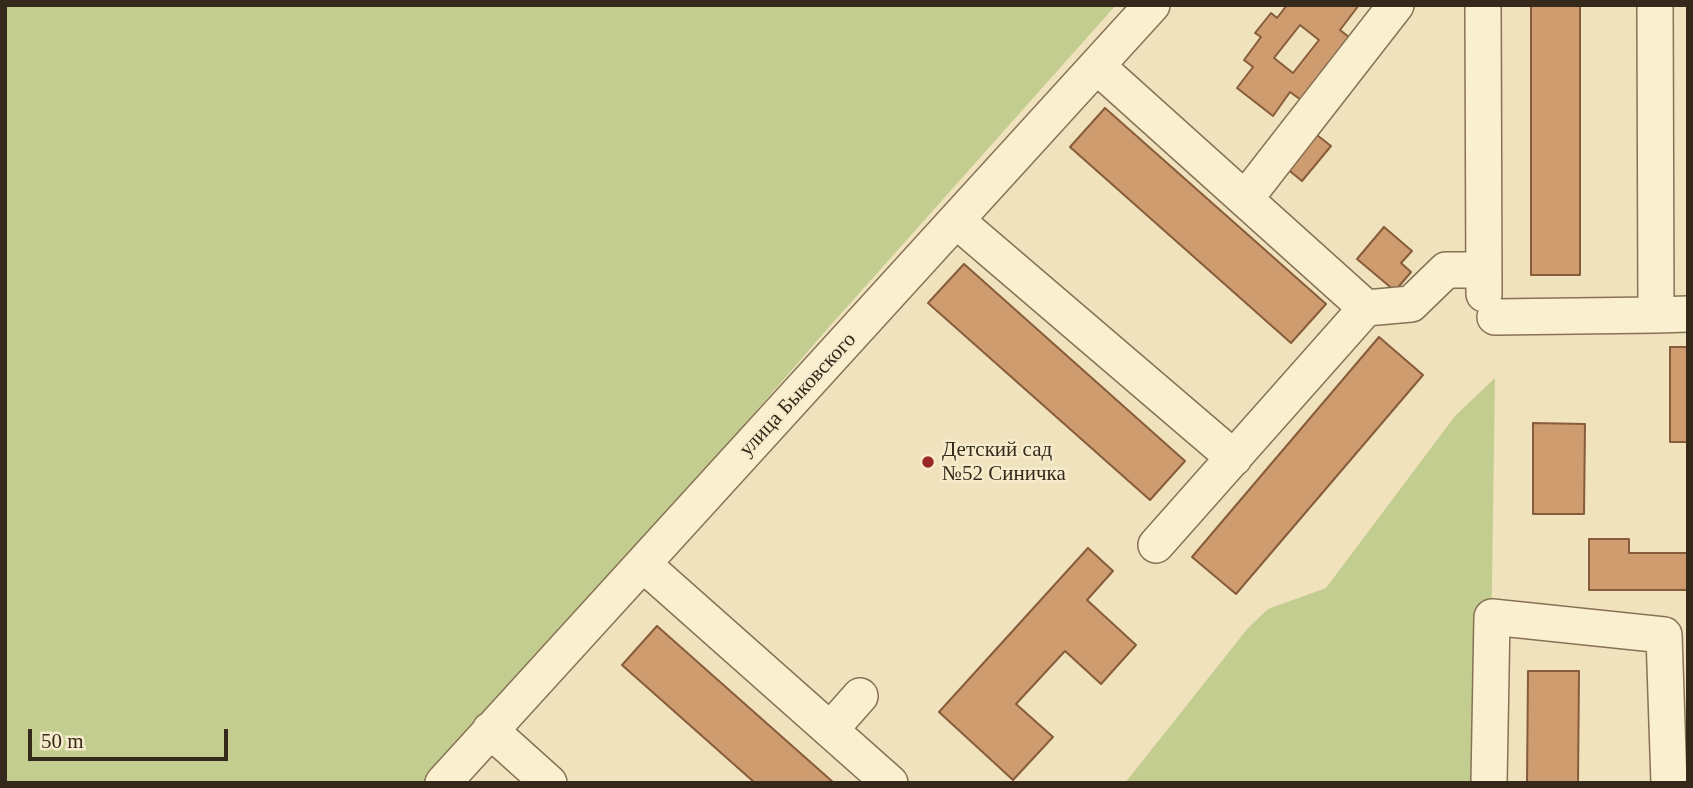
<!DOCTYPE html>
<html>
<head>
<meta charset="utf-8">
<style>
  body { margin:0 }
  #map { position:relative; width:1693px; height:788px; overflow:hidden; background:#efe2bc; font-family:Georgia,serif }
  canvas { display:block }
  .frame { position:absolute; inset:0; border:7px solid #35291b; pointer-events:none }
  .scale { position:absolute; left:28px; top:729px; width:200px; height:32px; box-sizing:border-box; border:4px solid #35291b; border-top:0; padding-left:9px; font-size:21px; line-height:24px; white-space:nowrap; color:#35291b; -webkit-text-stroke:5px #f6eccc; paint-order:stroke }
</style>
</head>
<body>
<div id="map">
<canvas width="1693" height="788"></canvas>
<div class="frame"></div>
<div class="scale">50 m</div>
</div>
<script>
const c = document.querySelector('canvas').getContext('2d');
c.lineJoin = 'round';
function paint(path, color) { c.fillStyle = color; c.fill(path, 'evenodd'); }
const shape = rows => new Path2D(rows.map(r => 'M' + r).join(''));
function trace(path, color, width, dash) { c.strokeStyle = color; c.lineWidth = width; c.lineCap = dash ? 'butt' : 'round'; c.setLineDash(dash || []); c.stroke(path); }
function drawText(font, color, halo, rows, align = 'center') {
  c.font = font + ' Georgia,serif'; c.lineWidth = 5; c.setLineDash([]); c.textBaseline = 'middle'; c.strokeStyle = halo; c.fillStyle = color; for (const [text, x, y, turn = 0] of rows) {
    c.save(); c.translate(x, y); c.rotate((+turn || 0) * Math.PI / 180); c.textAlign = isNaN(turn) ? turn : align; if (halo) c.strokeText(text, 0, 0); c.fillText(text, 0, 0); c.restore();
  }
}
paint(shape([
  [5,5,1116,5,822,335,434,783,5,783],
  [1495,378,1489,783,1125,783,1248,628,1268,609,1326,588,1455,416]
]), '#c3cd90');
const building = shape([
  [1287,5,1359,5,1340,30,1350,38,1301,100,1290,92,1273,116,1237,88,1253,67,1244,60,1261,37,1255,33,1271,13,1277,18,1287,5],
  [1531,5,1580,5,1580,275,1531,275,1531,5],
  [1300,25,1319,40,1293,73,1274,58,1300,25],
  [1105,108,1326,304,1291,343,1070,147,1105,108],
  [1308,128,1331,146,1302,181,1280,163,1308,128],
  [1384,227,1412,251,1401,263,1411,272,1395,291,1357,259,1384,227],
  [964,264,1185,461,1150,500,928,303,964,264],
  [1379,337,1423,375,1236,594,1192,557,1379,337],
  [1670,347,1688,347,1687,442,1670,442,1670,347],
  [1533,423,1585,424,1584,514,1533,514,1533,423],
  [1589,539,1629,539,1629,553,1688,553,1688,590,1589,590,1589,539],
  [1088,548,1113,571,1087,600,1136,645,1101,684,1065,651,1016,704,1053,737,1013,780,939,712,1088,548],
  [657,626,834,783,755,783,622,665,657,626],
  [1528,671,1579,671,1578,783,1527,783,1528,671]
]);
paint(building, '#cf9c70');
trace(building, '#875c3a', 2);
const minor = shape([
  [1483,5,1484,294],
  [1655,5,1656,315,1688,314],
  [1098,67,1366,308,1156,545],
  [1245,199,1396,5],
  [957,221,1234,458],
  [1366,308,1411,304,1446,270,1484,270],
  [1495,317,1656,315],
  [643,564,890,783],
  [490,730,549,783],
  [830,730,860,696],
  [443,783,1152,5],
  [1489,783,1492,617,1664,635,1669,783]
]);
trace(minor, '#877255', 38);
trace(minor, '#faefcf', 35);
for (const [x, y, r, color] of [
  [928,462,7,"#982823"]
]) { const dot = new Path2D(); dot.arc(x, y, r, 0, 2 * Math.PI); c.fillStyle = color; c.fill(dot); trace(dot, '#f6eccc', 2.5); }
drawText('21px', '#35291b', '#f6eccc', [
  ["улица Быковского",798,395,-47]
]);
drawText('21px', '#35291b', '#f6eccc', [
  ["Детский сад",942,450],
  ["№52 Синичка",942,474]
], 'left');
</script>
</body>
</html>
